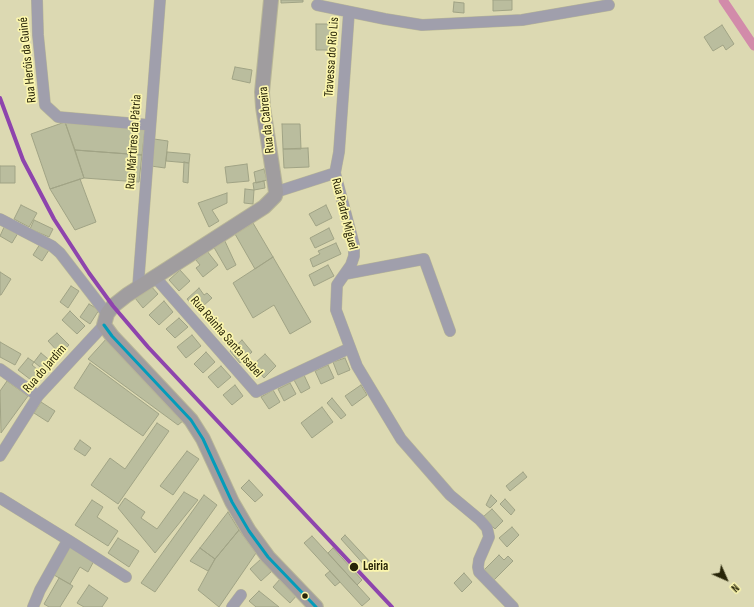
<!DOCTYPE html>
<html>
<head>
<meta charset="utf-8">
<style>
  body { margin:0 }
  #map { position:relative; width:754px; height:607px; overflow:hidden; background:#dcd9b2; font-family:"Sofia Sans Condensed",sans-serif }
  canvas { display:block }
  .north { position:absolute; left:706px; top:559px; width:40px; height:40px; -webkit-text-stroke:3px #fbf6ad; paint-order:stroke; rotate:135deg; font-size:11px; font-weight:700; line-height:16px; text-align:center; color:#282508 }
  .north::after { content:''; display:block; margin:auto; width:14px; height:18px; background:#282508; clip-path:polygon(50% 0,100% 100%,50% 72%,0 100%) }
</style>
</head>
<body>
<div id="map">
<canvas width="754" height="607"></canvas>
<div class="north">N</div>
</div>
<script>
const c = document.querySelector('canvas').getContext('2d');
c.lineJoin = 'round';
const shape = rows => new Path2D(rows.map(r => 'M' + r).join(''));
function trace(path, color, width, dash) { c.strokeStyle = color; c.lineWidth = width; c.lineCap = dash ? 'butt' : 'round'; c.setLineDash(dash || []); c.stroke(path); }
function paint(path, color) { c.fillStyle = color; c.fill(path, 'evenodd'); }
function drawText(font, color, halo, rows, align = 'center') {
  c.font = font + ' "Sofia Sans Condensed",sans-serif'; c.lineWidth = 3.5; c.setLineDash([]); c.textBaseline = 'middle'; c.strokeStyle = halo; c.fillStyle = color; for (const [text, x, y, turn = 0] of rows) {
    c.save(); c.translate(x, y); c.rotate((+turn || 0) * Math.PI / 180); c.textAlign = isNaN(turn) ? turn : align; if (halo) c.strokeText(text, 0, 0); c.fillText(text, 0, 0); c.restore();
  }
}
trace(shape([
  [723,0,754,46]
]), '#d28baa', 9);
const building = shape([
  [281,0,303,0,303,2,281,3,281,0],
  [493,0,512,0,512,10,493,11,493,0],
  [454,2,464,3,464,13,453,12,454,2],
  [316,24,334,24,334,50,316,50,316,24],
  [722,25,734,44,726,50,723,45,713,51,704,37,722,25],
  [235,67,252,70,250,83,232,79,235,67],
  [65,122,145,129,142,155,75,150,65,122],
  [65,122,84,178,50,189,31,134,65,122],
  [282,124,300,124,301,149,283,149,282,124],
  [154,139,168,141,165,168,151,166,154,139],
  [308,148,309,167,284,168,283,149,308,148],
  [75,150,142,155,139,182,84,178,75,150],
  [167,152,190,154,189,163,166,161,167,152],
  [184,162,189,163,188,183,183,182,184,162],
  [247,164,249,181,227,183,225,167,247,164],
  [0,166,15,166,15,183,0,183,0,166],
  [264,169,267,180,256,183,254,172,264,169],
  [80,179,96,222,75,230,50,189,80,179],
  [264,181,265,188,254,190,253,183,264,181],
  [245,189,254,190,253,204,244,203,245,189],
  [227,193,227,203,212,210,219,221,209,227,198,203,227,193],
  [21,205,37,213,29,227,14,219,21,205],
  [326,205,332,218,316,226,309,214,326,205],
  [34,220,53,229,49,237,30,229,34,220],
  [253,223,273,257,255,269,235,234,253,223],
  [5,225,18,233,12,243,0,236,5,225],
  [329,228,334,239,315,248,310,238,329,228],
  [223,237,236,265,227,270,212,244,223,237],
  [336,243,341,254,313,267,310,259,320,254,318,251,336,243],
  [40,244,49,250,42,261,33,255,40,244],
  [207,251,218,265,203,277,196,268,200,265,196,260,207,251],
  [273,257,311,322,290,334,274,305,253,318,233,283,273,257],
  [328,265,334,276,314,286,309,275,328,265],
  [180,270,190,281,179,291,169,280,180,270],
  [0,272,11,279,1,295,0,295,0,272],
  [150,285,158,294,143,308,135,298,150,285],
  [71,286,79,291,68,308,60,302,71,286],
  [199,288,204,295,207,293,212,298,202,307,199,304,195,308,187,299,199,288],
  [164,301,173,312,159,325,149,315,164,301],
  [89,304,99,310,90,324,80,317,89,304],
  [70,311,85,326,77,334,62,320,70,311],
  [179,318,188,327,175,338,166,329,179,318],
  [57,333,69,345,60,354,48,341,57,333],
  [192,335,201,346,186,358,177,347,192,335],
  [108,337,184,420,178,425,88,359,108,337],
  [242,340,252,352,240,363,230,351,242,340],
  [0,342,21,354,15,365,0,357,0,342],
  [206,352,215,362,203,373,194,364,206,352],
  [41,353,53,363,46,372,34,362,41,353],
  [265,354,276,366,264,378,253,365,265,354],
  [28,358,34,362,32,365,43,374,35,383,18,370,28,358],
  [345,358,350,370,338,375,333,362,345,358],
  [90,363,159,414,143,436,74,388,90,363],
  [328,365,334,378,321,384,315,371,328,365],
  [221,366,231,377,218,388,208,377,221,366],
  [304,375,310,388,301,393,294,380,304,375],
  [7,381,28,396,1,433,0,391,7,381],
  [290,383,296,394,284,401,278,389,290,383],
  [235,385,243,396,232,405,223,395,235,385],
  [361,385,367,395,352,406,345,396,361,385],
  [273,390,280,402,269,409,261,397,273,390],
  [332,398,346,415,341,419,327,403,332,398],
  [41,402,55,411,48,422,34,413,41,402],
  [322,407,333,422,312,438,301,423,322,407],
  [157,423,169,431,118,504,91,485,110,458,125,469,157,423],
  [80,440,91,448,85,456,74,449,80,440],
  [187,451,199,459,173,495,160,486,187,451],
  [523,472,527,477,510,491,506,486,523,472],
  [249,480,263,495,255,502,241,488,249,480],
  [184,492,198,500,155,553,118,508,125,498,145,512,141,518,157,529,184,492],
  [204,495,217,505,155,592,141,583,204,495],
  [491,495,497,501,490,508,486,505,491,495],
  [505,499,515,510,511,515,500,504,505,499],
  [92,500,103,507,97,517,118,531,108,546,75,525,92,500],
  [492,509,503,521,495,529,483,517,492,509],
  [228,512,239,530,215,559,200,548,228,512],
  [512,527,519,535,507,547,499,538,512,527],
  [239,530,256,553,219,607,198,590,215,559,239,530],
  [345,535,372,564,367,568,341,539,345,535],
  [312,536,370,599,362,606,304,543,312,536],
  [118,538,139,551,129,567,108,553,118,538],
  [71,545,95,559,88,572,80,567,70,584,54,575,71,545],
  [200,548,215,559,208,571,190,561,200,548],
  [333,548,362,580,357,585,328,553,333,548],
  [499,555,504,560,508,556,513,561,493,581,483,571,499,555],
  [261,559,272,571,261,581,250,569,261,559],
  [330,571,340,582,335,586,325,575,330,571],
  [464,573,472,582,462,592,454,583,464,573],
  [59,578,73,586,60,607,49,607,44,604,59,578],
  [281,578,298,594,290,603,273,587,281,578],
  [89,585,108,598,102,607,84,607,77,603,89,585],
  [259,591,279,607,256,607,249,601,259,591]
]);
paint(building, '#babd9e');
trace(building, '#a0a385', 1);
const minor = shape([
  [37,0,38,35,45,105,58,117,150,125],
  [317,5,385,19,422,25,522,20,609,5],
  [335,173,339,152,349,12],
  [276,192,335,173,354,245,354,256,351,265,337,285,336,310,357,366,401,439,450,495,480,520,487,528,489,537,479,560,478,567,479,572,513,607],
  [0,219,52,246,60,253,107,314],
  [345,274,424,259,450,331],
  [154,276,256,392,350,348],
  [138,287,160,0],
  [0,369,38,396],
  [0,456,38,396,104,325],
  [0,498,68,540],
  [33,607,40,590,68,540,126,577],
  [232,607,241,595]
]);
const major = shape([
  [271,0,262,92,263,107,276,192,275,196,264,207,127,295,113,306,107,314,104,325,112,336,191,420,203,439,232,502,249,531,268,557,316,607]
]);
trace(minor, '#b8b697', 12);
trace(major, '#b8b697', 16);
trace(minor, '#a09fac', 11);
trace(major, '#a09d9f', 14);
trace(shape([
  [104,325,112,336,191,420,203,439,232,502,249,531,268,557,316,607]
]), '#049cba', 3);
trace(shape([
  [0,98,23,160,54,219,89,273,113,306,148,347,392,607]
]), '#8e44ad', 4);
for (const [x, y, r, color] of [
  [354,567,5,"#282508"],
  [305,596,3.5,"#282508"]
]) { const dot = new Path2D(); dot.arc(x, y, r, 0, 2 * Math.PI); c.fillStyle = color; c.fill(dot); trace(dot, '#fbf6ad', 1.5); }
drawText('13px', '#282508', '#fbf6ad', [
  ["Travessa do Rio Lis",332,57,-86],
  ["Rua Heróis da Guiné",28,60,-96],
  ["Rua da Cabreira",267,120,-96],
  ["Rua Mártires da Pátria",134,142,-86],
  ["Rua Padre Miguel",344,214,76],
  ["Rua Rainha Santa Isabel",226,337,49],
  ["Rua do Jardim",45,369,-49]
]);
drawText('bold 13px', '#282508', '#fbf6ad', [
  ["Leiria",363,567]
], 'left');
</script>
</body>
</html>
